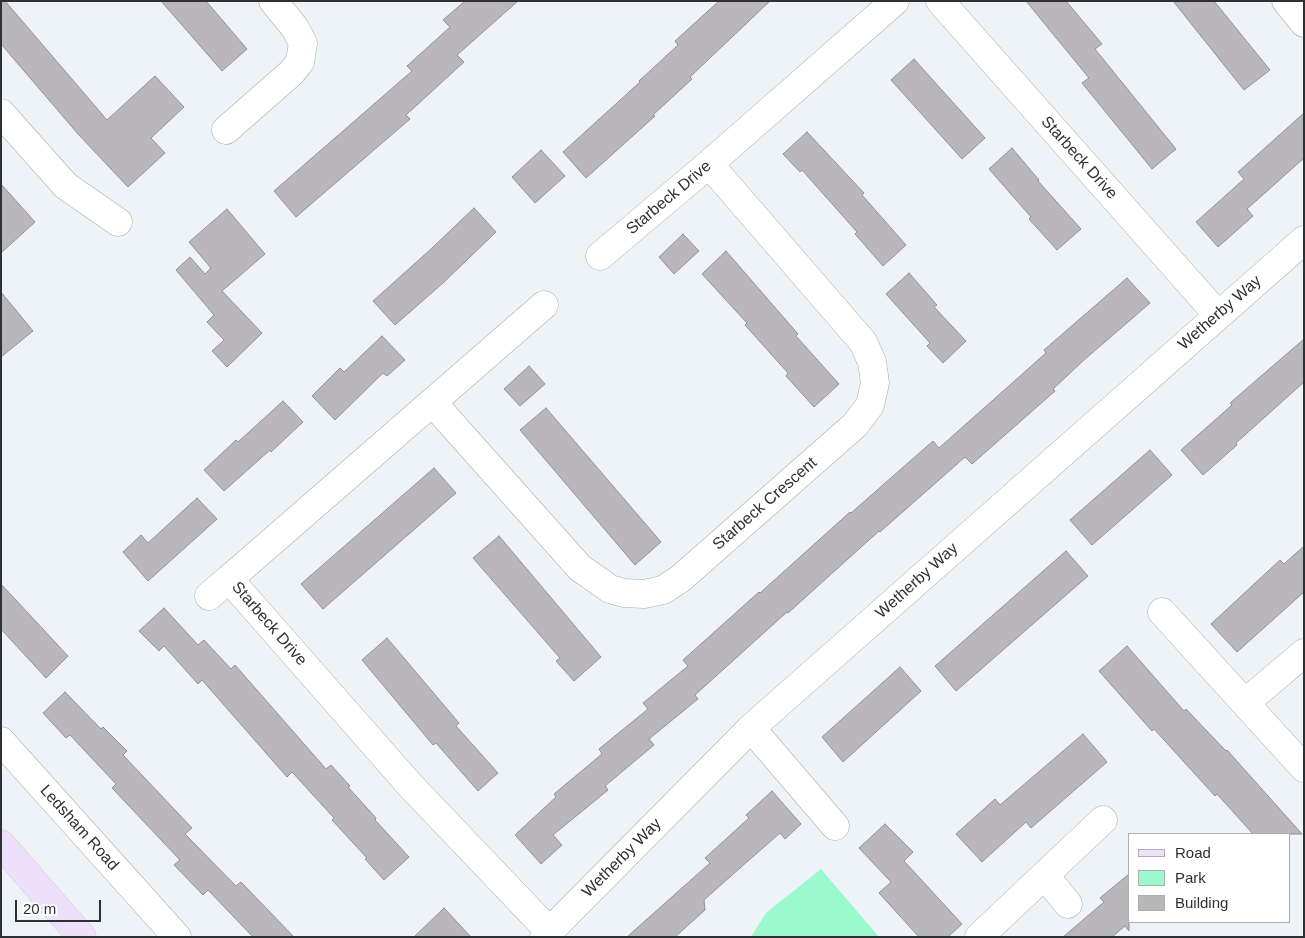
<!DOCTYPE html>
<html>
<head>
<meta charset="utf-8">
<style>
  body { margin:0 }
  #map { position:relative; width:1305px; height:938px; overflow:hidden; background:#eef3f7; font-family:Helvetica,sans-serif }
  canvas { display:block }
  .frame { position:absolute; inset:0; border:2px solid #2f3132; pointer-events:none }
  .legend { position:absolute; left:1128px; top:833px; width:162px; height:90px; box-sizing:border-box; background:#fff; border:1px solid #acadad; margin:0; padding:6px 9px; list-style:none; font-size:15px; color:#2f3132 }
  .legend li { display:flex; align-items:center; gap:10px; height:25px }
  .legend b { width:25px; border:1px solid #acadad }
  .scale { position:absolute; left:15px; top:900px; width:86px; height:22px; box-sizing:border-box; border:2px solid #2f3132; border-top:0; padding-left:6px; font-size:15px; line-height:18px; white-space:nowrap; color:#2f3132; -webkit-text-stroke:4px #fff; paint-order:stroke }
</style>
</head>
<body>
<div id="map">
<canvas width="1305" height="938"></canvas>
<div class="frame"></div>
<ul class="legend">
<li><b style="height:6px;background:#eedffa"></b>Road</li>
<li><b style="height:14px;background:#9bfacd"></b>Park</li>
<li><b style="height:14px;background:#bab7bb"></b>Building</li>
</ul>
<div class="scale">20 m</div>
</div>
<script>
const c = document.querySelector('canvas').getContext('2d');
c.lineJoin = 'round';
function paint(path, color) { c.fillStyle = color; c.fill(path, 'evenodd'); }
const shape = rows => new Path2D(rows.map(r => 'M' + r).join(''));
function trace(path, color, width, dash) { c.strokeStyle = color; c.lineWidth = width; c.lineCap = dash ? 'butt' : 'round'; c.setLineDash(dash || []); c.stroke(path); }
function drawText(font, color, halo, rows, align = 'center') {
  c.font = font + ' Helvetica,sans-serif'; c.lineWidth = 4.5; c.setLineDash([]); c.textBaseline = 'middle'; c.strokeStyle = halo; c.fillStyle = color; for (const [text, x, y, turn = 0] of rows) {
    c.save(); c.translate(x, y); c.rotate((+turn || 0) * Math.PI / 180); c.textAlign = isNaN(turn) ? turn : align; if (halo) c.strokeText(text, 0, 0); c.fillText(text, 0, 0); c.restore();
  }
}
paint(shape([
  [821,869,879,937,751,937,766,913]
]), '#9bfacd');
const building = shape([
  [1,1,5,1,107,120,155,76,184,107,151,138,165,153,128,187,78,134,1,44,1,1],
  [161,1,206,1,247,49,222,71,161,1],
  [465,1,518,1,457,55,464,62,406,115,410,119,296,217,274,191,412,71,407,66,450,27,443,20,465,1],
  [719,1,770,1,690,77,692,79,653,115,655,116,586,178,563,152,640,82,639,81,678,45,675,41,719,1],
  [1026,1,1066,1,1102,44,1095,49,1176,149,1152,169,1082,83,1089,78,1026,1],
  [1173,1,1214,1,1270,70,1244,90,1173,1],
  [914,59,985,138,962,159,891,80,914,59],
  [1304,113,1304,158,1247,209,1253,216,1218,247,1196,222,1244,179,1238,172,1304,113],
  [807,132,864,193,862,195,906,245,883,266,855,234,857,232,802,170,800,172,783,154,807,132],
  [1012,148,1039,180,1038,181,1081,229,1057,250,1029,219,1031,217,989,169,1012,148],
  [541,150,565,176,535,203,512,177,541,150],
  [1,184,35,222,1,253,1,184],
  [474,208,496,232,443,283,395,325,373,301,431,249,474,208],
  [227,209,265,254,222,291,262,333,227,367,212,351,224,340,207,322,214,315,176,270,190,257,205,274,211,268,189,242,227,209],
  [683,234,699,251,674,274,659,257,683,234],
  [726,251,798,334,796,336,839,384,814,407,786,376,788,373,745,325,747,323,702,274,726,251],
  [909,273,937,305,934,307,966,341,943,363,927,346,930,343,886,294,909,273],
  [1127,278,1150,303,1084,360,1053,389,1055,391,972,464,965,457,880,532,879,531,788,613,787,612,695,695,698,699,649,739,654,745,605,786,608,790,553,835,562,845,541,864,515,835,556,797,554,794,602,754,599,749,648,709,643,703,688,666,683,660,759,592,760,593,850,512,851,513,933,441,939,448,1046,353,1044,350,1127,278],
  [1,292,33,331,1,357,1,292],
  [382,336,405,360,387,376,383,373,335,420,312,396,340,368,344,372,382,336],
  [1304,339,1304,382,1236,443,1237,445,1203,475,1181,450,1232,405,1230,403,1304,339],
  [529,366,545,384,520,406,504,389,529,366],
  [283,401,303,422,271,452,270,450,224,491,204,470,236,440,238,442,283,401],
  [546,408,661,542,635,565,520,430,546,408],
  [1150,450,1172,475,1092,545,1070,520,1150,450],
  [434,468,456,493,323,609,301,584,434,468],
  [197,498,217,519,148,581,123,552,141,535,148,543,197,498],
  [499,536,601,657,574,681,556,661,560,658,473,558,499,536],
  [1304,546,1304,592,1237,652,1211,624,1280,560,1284,564,1304,546],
  [1066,551,1088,576,956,691,935,666,1066,551],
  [1,584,68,656,46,678,1,629,1,584],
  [164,608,198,645,204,640,231,669,235,665,326,769,331,765,350,786,348,787,376,818,375,820,409,857,384,880,365,859,367,858,332,820,334,818,292,772,287,777,202,680,198,684,164,646,159,651,139,631,164,608],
  [387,638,459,723,456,726,498,773,478,791,436,743,433,745,362,660,387,638],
  [1127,646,1184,711,1186,709,1226,751,1227,750,1302,834,1253,834,1217,794,1215,796,1154,729,1152,731,1099,671,1127,646],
  [900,667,921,691,843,762,822,737,900,667],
  [65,692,101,729,103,727,127,751,123,755,192,828,185,834,236,886,241,882,294,937,253,937,208,890,203,895,174,865,180,860,112,788,116,784,70,735,66,738,43,713,65,692],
  [1083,734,1107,762,1031,828,1026,822,982,862,956,834,995,799,1000,805,1083,734],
  [772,791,801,824,785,839,780,833,740,868,704,900,705,910,675,937,627,937,710,863,705,858,749,818,746,815,772,791],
  [885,824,913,852,904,861,962,924,948,937,919,937,879,893,891,882,859,848,885,824],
  [1129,874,1129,931,1125,926,1112,937,1063,937,1104,902,1100,898,1129,874],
  [444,908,471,937,414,937,444,908]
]);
paint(building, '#bab7bb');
trace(building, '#949196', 1);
const minor = shape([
  [940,1,1218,315],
  [1286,1,1304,23],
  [1,113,66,186,118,222],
  [226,130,291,73,300,62,303,43,295,28,273,1],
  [600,256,709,164,895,1],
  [544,305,229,579,409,784,550,932],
  [433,403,580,568,610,589,624,593,644,594,663,590,680,579,855,425,870,405,875,383,872,362,863,342,709,164],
  [209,596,229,579],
  [1162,612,1304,768],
  [1245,703,1304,653],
  [751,728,835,826],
  [1,741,177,937],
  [1045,876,1068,904],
  [544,937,751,728,1304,240],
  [979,937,1103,820]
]);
const major = shape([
  [1,844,82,937]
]);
trace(minor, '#a7abaf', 29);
trace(major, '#cdcece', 29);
trace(minor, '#fff', 28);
trace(major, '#eedffa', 28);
drawText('16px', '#2f3132', '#fff', [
  ["Starbeck Drive",1079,158,48],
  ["Starbeck Drive",669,198,-40],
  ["Wetherby Way",1220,313,-41],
  ["Starbeck Crescent",765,504,-41],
  ["Wetherby Way",917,581,-42],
  ["Starbeck Drive",269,624,49],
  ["Ledsham Road",79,828,48],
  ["Wetherby Way",622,858,-45]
]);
</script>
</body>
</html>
